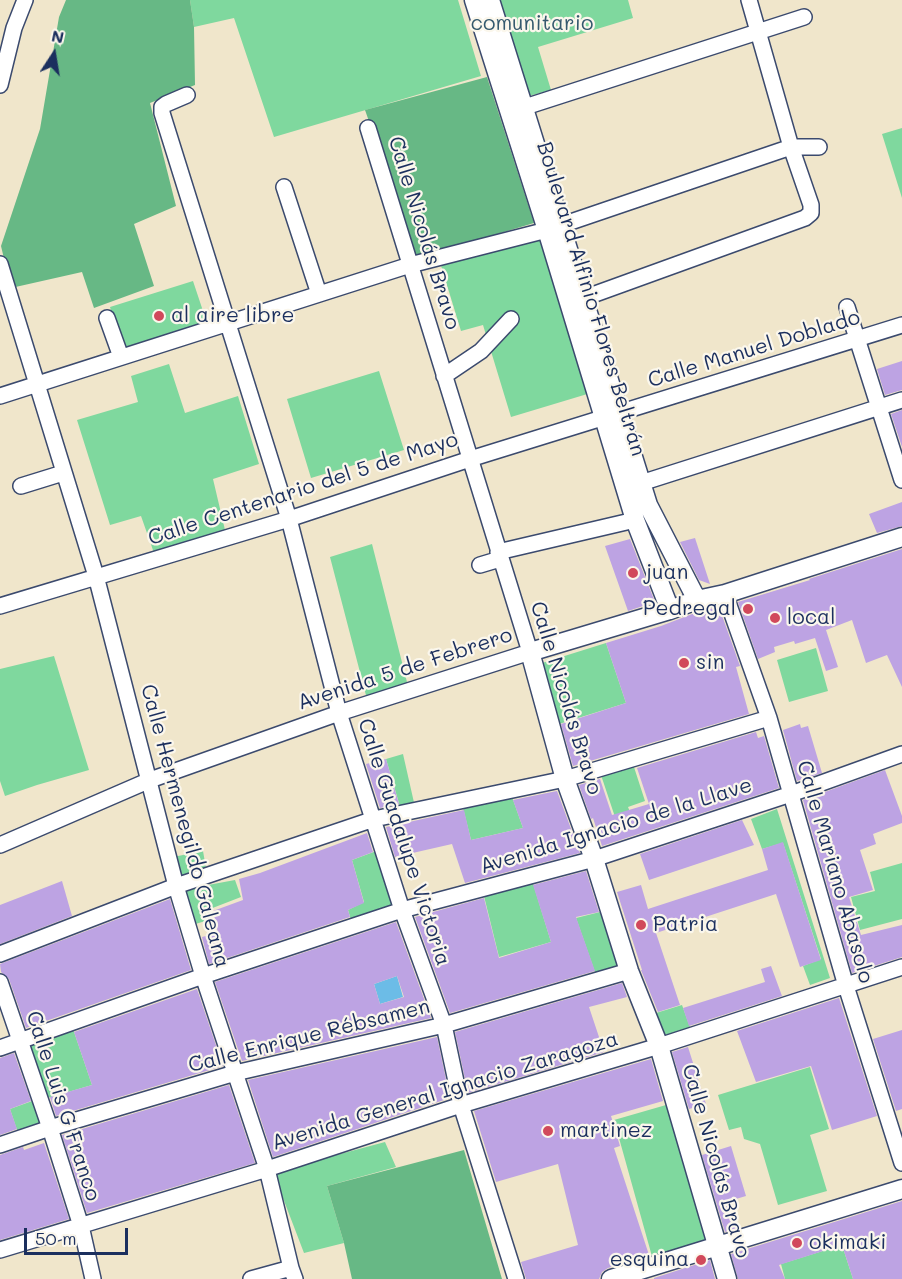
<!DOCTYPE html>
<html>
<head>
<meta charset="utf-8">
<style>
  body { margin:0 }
  #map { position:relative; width:902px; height:1279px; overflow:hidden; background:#f0e6cb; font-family:Mali,sans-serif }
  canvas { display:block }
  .north { position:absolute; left:24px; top:24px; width:60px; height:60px; -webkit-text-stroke:4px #fbf7ec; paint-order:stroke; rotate:12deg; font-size:16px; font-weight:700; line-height:24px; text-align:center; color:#1b2f5e }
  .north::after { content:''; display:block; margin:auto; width:21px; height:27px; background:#1b2f5e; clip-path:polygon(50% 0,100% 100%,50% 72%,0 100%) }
  .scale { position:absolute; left:24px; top:1228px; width:104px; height:27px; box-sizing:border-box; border:3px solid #1b2f5e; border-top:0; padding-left:8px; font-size:18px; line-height:21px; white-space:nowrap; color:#1b2f5e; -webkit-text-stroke:4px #fbf7ec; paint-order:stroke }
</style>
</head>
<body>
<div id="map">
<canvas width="902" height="1279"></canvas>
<div class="north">N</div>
<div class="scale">50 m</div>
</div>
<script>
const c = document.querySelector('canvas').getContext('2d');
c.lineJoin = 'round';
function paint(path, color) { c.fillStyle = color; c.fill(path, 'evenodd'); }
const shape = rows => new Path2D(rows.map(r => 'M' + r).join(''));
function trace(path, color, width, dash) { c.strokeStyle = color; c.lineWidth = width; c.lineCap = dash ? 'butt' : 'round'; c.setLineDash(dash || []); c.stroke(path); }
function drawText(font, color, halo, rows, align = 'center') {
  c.font = font + ' Mali,sans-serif'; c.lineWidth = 4.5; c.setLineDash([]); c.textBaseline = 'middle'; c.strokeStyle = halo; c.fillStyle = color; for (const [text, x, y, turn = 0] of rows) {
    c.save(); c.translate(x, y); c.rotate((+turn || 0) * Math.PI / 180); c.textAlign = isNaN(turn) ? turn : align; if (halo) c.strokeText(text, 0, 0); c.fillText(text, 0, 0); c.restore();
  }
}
paint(shape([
  [190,0,458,0,481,76,274,137,234,18,194,27],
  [499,0,628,0,633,18,538,47,551,90,529,96],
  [902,128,902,198,882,134],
  [544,227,594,392,511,417,483,325,461,331,439,259],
  [193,281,208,326,124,352,110,307],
  [169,364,185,413,238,396,259,464,213,479,225,530,154,553,141,516,110,525,77,420,138,402,131,376],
  [379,371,404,450,311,478,287,399],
  [372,544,408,686,368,703,330,557],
  [606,643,626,703,559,724,539,664],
  [816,648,828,691,789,702,777,660],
  [54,656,89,770,37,785,5,796,0,781,0,669],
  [403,754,415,807,401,810,386,759],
  [633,764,645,801,628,807,630,812,615,817,601,775],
  [511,794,523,828,471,840,462,804],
  [777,809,830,978,810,985,803,966,821,959,783,843,762,849,751,819],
  [379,850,394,907,352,923,348,910,364,902,352,860],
  [203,851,207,874,179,884,173,857],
  [902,863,902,919,860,930,851,897,875,891,870,872],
  [235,880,241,897,210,909,212,919,192,925,181,890],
  [532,880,551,942,499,957,483,892],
  [600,912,622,971,597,978,576,918],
  [682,1005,691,1030,663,1035,656,1013],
  [72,1026,92,1085,44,1099,23,1043],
  [810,1067,829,1129,810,1135,827,1191,778,1205,760,1144,744,1139,741,1127,729,1130,718,1095],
  [35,1100,45,1127,19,1136,10,1109],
  [673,1103,712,1243,653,1260,614,1120],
  [385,1142,396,1167,327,1186,344,1243,304,1253,273,1172],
  [842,1245,853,1279,785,1279,781,1264]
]), '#7fd89e');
paint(shape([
  [66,0,190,0,194,27,195,85,150,103,176,206,134,224,154,286,94,308,82,272,11,288,1,246,40,129,59,17],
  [487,77,534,223,417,258,365,110],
  [464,1150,502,1279,352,1279,344,1243,327,1186]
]), '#67b885');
paint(shape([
  [397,976,403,997,380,1004,374,984]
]), '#6cbce7');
paint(shape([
  [902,361,902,390,885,395,877,369],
  [902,410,902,447,891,414],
  [902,502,902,526,877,533,869,514],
  [695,538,710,584,699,580,680,542],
  [630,539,655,602,628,611,605,546],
  [902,549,902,687,887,655,866,663,852,620,826,630,838,667,826,671,815,638,795,644,794,641,774,647,775,652,758,659,738,602,810,580,809,579],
  [719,607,740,666,736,667,749,714,573,766,561,724,626,703,606,643,661,626,700,611],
  [800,724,801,728,808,726,822,773,797,781,783,730],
  [756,732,758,738,764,736,779,788,602,846,593,818,591,819,579,785,600,779,612,815,649,804,637,768],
  [386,759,399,804,380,808,366,764],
  [885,770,902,816,902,823,873,834,876,844,860,850,873,890,849,897,861,935,902,925,902,957,852,973,803,800],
  [557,791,580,853,465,883,452,844,395,857,386,827,464,810,471,840,523,828,513,800],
  [742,820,754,845,649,880,640,854],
  [367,833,373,852,352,860,364,903,348,910,350,917,209,964,202,937,218,933,213,911,243,900,239,879,260,873],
  [783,842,821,960,800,967,776,894,656,933,680,1005,658,1012,641,970,642,970,617,892,641,885,648,909,768,870,762,849],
  [586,871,599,912,576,917,595,971,450,1013,415,917,484,898,499,958,551,942,533,885],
  [62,881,72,916,0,944,0,905],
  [170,899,191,970,26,1028,9,979,1,972,0,964],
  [396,922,431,1018,242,1061,215,982],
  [397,976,404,997,380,1004,374,984],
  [771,966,782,996,689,1026,683,1008,765,982,761,969],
  [622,983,627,997,589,1007,604,1052,468,1093,455,1032],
  [197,989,223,1066,56,1116,50,1097,92,1085,74,1032],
  [839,998,877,1116,832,1130,811,1066,756,1082,737,1031],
  [902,1030,902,1109,896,1111,873,1039],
  [437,1037,450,1098,273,1157,248,1080],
  [688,1047,706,1104,689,1109,672,1052],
  [14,1053,31,1101,10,1109,17,1129,0,1135,0,1058],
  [651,1059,663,1101,611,1116,620,1146,614,1148,649,1255,608,1268,602,1272,599,1279,526,1279,521,1262,578,1245,558,1164,496,1182,474,1111],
  [229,1085,255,1163,87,1213,62,1135],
  [44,1143,69,1219,0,1240,0,1155,23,1147,24,1150],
  [731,1146,746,1196,729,1201,738,1228,725,1232,702,1155],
  [902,1201,902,1279,853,1279,842,1245,779,1265,785,1279,738,1279,731,1254],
  [710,1260,715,1279,654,1279,654,1278]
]), '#bda3e3');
const minor = shape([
  [0,85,14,28,25,0],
  [187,95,166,104,162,107,162,113,289,519,339,713,402,910,444,1025,461,1105,516,1279],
  [525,107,804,17],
  [284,187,319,294],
  [0,264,96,576,176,886,203,976,267,1169,291,1268,295,1279],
  [584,298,805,218,811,213,811,205,791,147,749,0],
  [847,307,902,480],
  [107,318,121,357],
  [444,376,481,351,511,319],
  [0,396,410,265,547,230,791,147,819,147],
  [641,483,902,400],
  [21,486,63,473],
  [498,552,635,520],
  [480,565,500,559],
  [725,594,769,718,846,986,902,1163],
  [0,606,289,519,470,459,902,325],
  [0,845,150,780,339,713,530,652,368,128],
  [0,954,176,886,374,819,565,779,769,718],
  [0,982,50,1128,81,1226,93,1279],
  [0,1048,203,976,402,910,594,859,791,794,902,754],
  [0,1145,50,1128,235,1073,444,1025,629,971],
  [0,1250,267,1169,461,1105,659,1046,902,967],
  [251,1279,291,1268]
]);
const tertiary = shape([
  [474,0,547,230,635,520,670,610],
  [490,0,648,505,697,600],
  [611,1279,902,1189],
  [727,1279,659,1046,629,971,594,859,565,779,530,652,670,610,697,600,725,594,902,537]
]);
trace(minor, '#3b4a6e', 18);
trace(tertiary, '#3b4a6e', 21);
trace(minor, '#fff', 15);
trace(tertiary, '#fff', 18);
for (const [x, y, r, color] of [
  [159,316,6,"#d1495b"],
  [633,573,6,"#d1495b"],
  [748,609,6,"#d1495b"],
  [775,618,6,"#d1495b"],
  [684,663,6,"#d1495b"],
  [641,925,6,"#d1495b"],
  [548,1131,6,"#d1495b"],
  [797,1243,6,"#d1495b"],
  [701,1260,6,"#d1495b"]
]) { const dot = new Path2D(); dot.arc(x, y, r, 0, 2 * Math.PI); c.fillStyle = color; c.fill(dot); trace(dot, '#fbf7ec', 2); }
drawText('21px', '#34596e', '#fbf7ec', [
  ["comunitario",532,24]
]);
drawText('21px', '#1b2f5e', '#fbf7ec', [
  ["Calle Nicolás Bravo",424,233,73],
  ["Boulevard Alfinio Flores Beltrán",591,299,73],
  ["Calle Manuel Doblado",754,349,-17],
  ["Calle Centenario del 5 de Mayo",303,489,-18],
  ["Avenida 5 de Febrero",405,669,-18],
  ["Calle Nicolás Bravo",566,698,73],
  ["Calle Hermenegildo Galeana",185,826,75],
  ["Avenida Ignacio de la Llave",616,826,-17],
  ["Calle Guadalupe Victoria",404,842,72],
  ["Calle Mariano Abasolo",835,872,74],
  ["Calle Enrique Rébsamen",309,1036,-14],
  ["Avenida General Ignacio Zaragoza",445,1091,-17],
  ["Calle Luis G Franco",63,1106,72],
  ["Calle Nicolás Bravo",716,1161,74]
]);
drawText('21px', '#1b2f5e', '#fbf7ec', [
  ["al aire libre",171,316],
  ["juan",645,573],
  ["Pedregal",736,609,"right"],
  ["local",787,618],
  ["sin",696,663],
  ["Patria",653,925],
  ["martinez",560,1131],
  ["okimaki",809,1243],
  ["esquina",689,1260,"right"]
], 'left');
</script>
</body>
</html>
